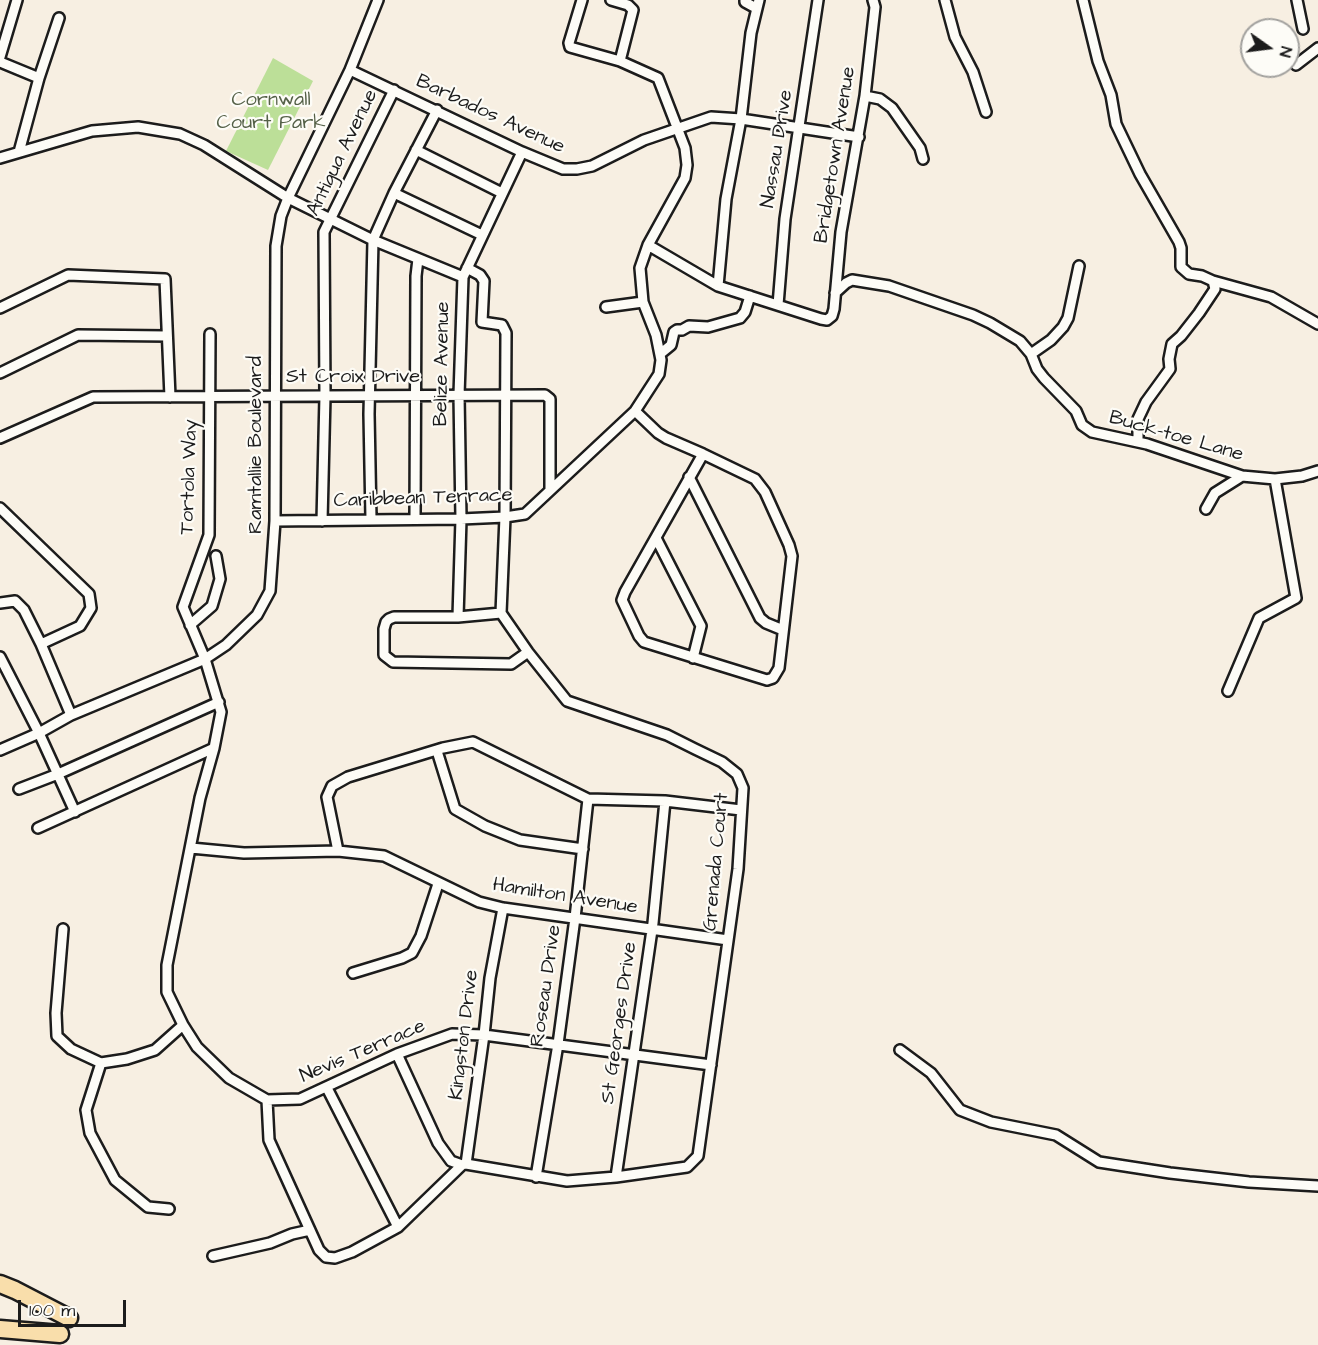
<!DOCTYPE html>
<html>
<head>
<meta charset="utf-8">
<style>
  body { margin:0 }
  #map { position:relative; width:1318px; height:1345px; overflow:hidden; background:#f7efe2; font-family:"Architects Daughter",sans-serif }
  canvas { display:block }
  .north { position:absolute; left:1240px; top:18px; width:60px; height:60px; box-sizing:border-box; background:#fdfcf7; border:2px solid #a3a29f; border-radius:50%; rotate:104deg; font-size:16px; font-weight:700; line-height:24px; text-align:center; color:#1c1c1c }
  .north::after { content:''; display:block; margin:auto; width:21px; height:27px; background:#1c1c1c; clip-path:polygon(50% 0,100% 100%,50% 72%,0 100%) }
  .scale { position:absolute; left:18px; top:1300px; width:108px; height:27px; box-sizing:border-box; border:3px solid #1c1c1c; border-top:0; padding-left:8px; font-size:18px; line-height:21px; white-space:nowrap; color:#1c1c1c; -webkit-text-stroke:4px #fdfcf7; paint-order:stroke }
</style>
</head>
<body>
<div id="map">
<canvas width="1318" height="1345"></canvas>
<div class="north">N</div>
<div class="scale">100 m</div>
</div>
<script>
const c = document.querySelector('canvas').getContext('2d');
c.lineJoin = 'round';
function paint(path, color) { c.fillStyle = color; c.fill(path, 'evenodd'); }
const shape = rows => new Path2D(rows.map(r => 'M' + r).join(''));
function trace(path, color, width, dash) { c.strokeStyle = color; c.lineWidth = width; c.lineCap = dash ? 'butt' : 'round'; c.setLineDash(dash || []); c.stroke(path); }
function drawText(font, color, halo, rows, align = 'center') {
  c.font = font + ' "Architects Daughter",sans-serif'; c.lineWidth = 4.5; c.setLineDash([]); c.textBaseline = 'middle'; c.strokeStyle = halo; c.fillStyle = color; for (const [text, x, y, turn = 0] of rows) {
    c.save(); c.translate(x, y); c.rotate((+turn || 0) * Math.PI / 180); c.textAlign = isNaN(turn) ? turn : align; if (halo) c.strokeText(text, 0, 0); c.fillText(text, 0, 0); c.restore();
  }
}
paint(shape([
  [273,58,313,81,268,170,226,151]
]), '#bcdf98');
const minor = shape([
  [611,0,628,5,633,10,620,61],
  [745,0,745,2,756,8],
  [945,0,955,37,973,72,986,112],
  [1083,0,1098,61,1111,95,1116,124,1140,174,1179,242,1181,248,1181,267,1189,274,1202,276,1213,281,1215,289,1199,313,1181,336,1172,344,1169,359,1170,369,1146,402,1138,419,1138,442],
  [1297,0,1303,29],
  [0,57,17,0],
  [0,62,39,78],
  [1296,65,1318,48],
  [350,70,522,152,563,169,577,169,592,166,644,140,711,117,741,119,859,137],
  [865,96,880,99,892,108,920,148,923,159],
  [416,150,502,193],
  [19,152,39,78,59,18],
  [522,152,463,277,459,395,461,519,458,617,394,617,389,619,386,622,384,629,384,655,393,662,511,664,528,652],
  [0,158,92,131,138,127,180,134,204,145,288,198,373,240,463,277],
  [394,193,482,235],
  [648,245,718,286,821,319,827,320,832,316,834,309,841,232,865,96,875,7,873,0],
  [1213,281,1271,297,1318,324],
  [718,286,726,199,741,119,751,33,759,0],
  [835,293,846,283,852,280,889,286,973,315,990,323,1020,341,1031,354,1037,369,1044,378,1076,411,1082,425,1092,432,1147,444,1242,476,1275,479,1302,476,1318,471],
  [778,305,785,219,818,0],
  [606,307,643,302],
  [0,308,68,275,165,279,170,397],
  [210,334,209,535,183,607,205,659,221,712,214,748,200,798,167,965,167,992,183,1025,197,1047,229,1078,267,1100,300,1099,397,1054,452,1034,484,1035,711,1065],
  [660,354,671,345,674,332,677,330,682,330,689,326,708,327,740,318,745,312,750,296],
  [1031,354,1051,340,1063,327,1068,318,1079,266],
  [0,373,78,335,167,336],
  [635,411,658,433,666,438,703,454,755,479,765,492,789,545,792,556,779,668,773,678,767,680,644,642,639,636,622,600,625,592,703,454],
  [0,438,93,397,545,395,550,399,550,490],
  [689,477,760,618,766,623,783,630],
  [0,508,89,594,91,608,80,626,41,644,71,715],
  [1206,509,1215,493,1242,476],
  [371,519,369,414,373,240,394,193,437,110],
  [415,519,416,276,418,259],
  [275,521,461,519,505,517,525,514,635,411,659,374,661,360,656,335,643,302,640,268,648,245,685,178,687,165,685,148,658,78,620,61,570,47,569,43,582,0],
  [322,521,325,396,324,232,394,90],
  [656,538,701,626,693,658],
  [0,603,15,601,24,610,41,644],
  [458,617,501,613],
  [190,625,212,606,220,579,216,556],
  [0,657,39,733,75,812],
  [1228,691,1259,618,1296,598,1275,479],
  [0,750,39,733,71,715,205,659,226,645,257,615,270,591,275,521,276,246,281,216,288,198,350,70,378,0],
  [437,751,455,809,485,826,520,840,583,849],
  [19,789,58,774,219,702],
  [38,828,214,748],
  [191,848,244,853,338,851,384,856,479,902,503,908,728,940],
  [338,851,327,797,332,786,348,777,443,748,473,742,588,799,665,801,741,810],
  [63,929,56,1013,57,1036,71,1049,101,1063,127,1059,155,1050,183,1025],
  [353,973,402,958,412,953,421,936,438,884],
  [900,1050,931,1073,960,1110,991,1122,1056,1135,1099,1162,1170,1173,1249,1182,1318,1186],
  [101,1063,86,1110,90,1133,115,1180,148,1207,169,1209],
  [327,1088,398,1227],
  [267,1100,269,1140,319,1250,326,1257,335,1258,352,1252,398,1227,462,1165,451,1161,438,1143,397,1054],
  [466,1164,567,1181,616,1177,687,1167,698,1156,738,869,743,788,737,774,722,762,695,749,667,735,567,701,528,652,501,613,505,517,506,333,502,325,482,322,484,281,480,275,467,268],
  [462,1165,466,1164,484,1035,490,978,503,908],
  [536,1177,558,1044,575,918,588,799],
  [616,1177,653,923,665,801],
  [213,1256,270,1243,292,1234,310,1230]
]);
const motorway = shape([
  [0,1284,15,1290,69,1318],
  [0,1329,60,1334]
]);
trace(minor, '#1c1c1c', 14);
trace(motorway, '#1c1c1c', 21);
trace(minor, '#fdfcf7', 9);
trace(motorway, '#f9deab', 16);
drawText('20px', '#546047', '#fdfcf7', [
  ["Cornwall",271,101],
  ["Court Park",271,124]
]);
drawText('20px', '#1c1c1c', '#fdfcf7', [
  ["Barbados Avenue",490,115,25],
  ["Nassau Drive",778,149,-81],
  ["Antigua Avenue",343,153,-64],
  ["Bridgetown Avenue",836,155,-81],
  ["Belize Avenue",443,364,-89],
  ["St Croix Drive",353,378],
  ["Buck-toe Lane",1176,437,16],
  ["Ramtallie Boulevard",257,445,-90],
  ["Tortola Way",190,477,-88],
  ["Caribbean Terrace",423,499,-2],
  ["Grenada Court",717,862,-85],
  ["Hamilton Avenue",565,897,9],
  ["Roseau Drive",547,986,-82],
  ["St Georges Drive",620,1023,-82],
  ["Kingston Drive",465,1035,-83],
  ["Nevis Terrace",363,1052,-23]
]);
</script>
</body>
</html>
